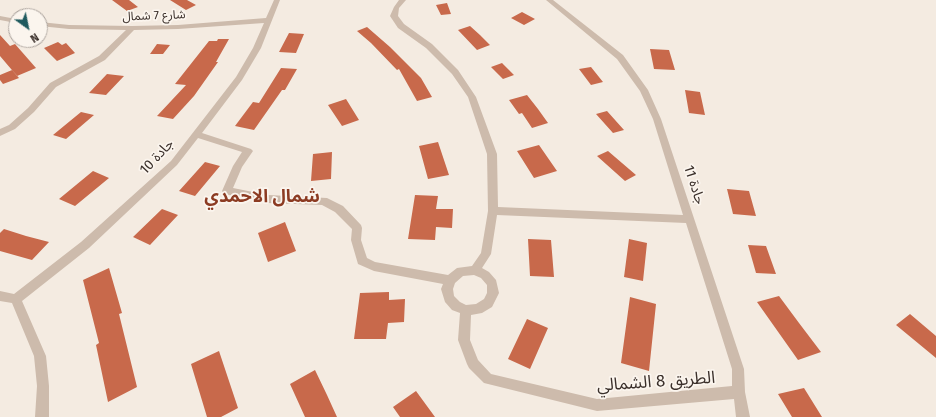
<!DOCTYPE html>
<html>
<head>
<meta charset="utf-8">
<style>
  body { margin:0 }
  #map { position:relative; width:936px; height:417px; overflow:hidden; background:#f4ebe1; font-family:"Fira Sans",sans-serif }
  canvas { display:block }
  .north { position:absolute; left:8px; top:8px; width:40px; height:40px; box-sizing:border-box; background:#fbf5ee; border:1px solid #aea6a0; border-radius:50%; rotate:147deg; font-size:11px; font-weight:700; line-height:16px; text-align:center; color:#3b302b }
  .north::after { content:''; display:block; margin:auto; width:14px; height:18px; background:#1f5a5e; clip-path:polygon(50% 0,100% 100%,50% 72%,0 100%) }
</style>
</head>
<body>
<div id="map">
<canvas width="936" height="417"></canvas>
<div class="north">N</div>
</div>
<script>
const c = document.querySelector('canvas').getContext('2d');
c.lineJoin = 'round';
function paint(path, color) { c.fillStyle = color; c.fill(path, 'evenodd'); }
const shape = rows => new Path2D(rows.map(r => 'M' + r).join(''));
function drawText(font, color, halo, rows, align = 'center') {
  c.font = font + ' "Fira Sans","Noto Sans Arabic",sans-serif'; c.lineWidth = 3.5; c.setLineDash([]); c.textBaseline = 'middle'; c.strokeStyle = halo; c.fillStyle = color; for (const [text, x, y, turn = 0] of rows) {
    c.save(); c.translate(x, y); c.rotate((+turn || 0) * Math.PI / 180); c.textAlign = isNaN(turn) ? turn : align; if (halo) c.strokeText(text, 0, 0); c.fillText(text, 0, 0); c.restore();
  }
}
paint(shape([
  [112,0,129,0,138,7,127,11],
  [170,0,187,0,196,5,186,10],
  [447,3,451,14,441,15,436,5],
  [522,12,535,19,524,25,511,18],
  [470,26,480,35,490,45,477,50,458,30],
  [367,27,390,47,421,78,432,97,417,101,399,69,397,70,371,43,357,31],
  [289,33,304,34,296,53,279,52],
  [0,35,10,46,15,44,36,68,17,76,0,56],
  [218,39,229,39,216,62,218,62,194,96,173,119,157,116,186,85,175,84,209,41,217,41],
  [58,42,62,45,66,43,75,53,57,61,44,48],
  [157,44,170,45,163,54,150,54],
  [650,49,669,50,675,70,654,69],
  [502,63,514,75,503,79,491,67],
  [591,67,603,82,591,85,579,69],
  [281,68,297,69,285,90,282,90,254,130,235,126,253,102,259,103],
  [12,70,19,78,3,84,0,80,0,75],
  [107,74,124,76,106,95,89,93],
  [685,90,700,92,705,115,689,113],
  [527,95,538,109,548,123,532,128,522,113,519,114,509,100],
  [346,99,359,120,342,126,328,105],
  [607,111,624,130,613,133,596,114],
  [81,112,94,115,66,139,53,135],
  [438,142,449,175,428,179,419,146],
  [539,145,557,171,534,178,517,151],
  [608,151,636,175,625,181,597,156],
  [332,152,331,179,311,181,313,154],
  [205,162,220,166,195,196,179,191],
  [93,171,109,178,75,206,59,199],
  [727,189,749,191,756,216,733,214],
  [415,195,438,196,436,209,453,209,452,228,436,227,435,240,408,239],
  [162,209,178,215,150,245,133,237],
  [285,222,296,251,268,262,258,233],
  [4,229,26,236,49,242,32,260,0,251,0,233],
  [528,239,551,240,554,277,530,276],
  [629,239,647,243,643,281,624,277],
  [748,245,766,246,776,274,756,273],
  [109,268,122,313,119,314,137,387,108,402,96,345,99,343,83,280],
  [389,292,389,300,405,299,404,322,388,323,386,339,354,339,360,293],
  [779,296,799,323,821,352,798,360,757,302],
  [630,297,656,304,649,371,621,363],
  [910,314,936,336,936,358,896,325],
  [527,319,548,328,530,369,508,359],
  [219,351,238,408,221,417,207,417,191,364],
  [315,370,327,395,337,417,305,417,290,384],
  [804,388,822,417,792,417,778,394],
  [416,391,435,417,400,417,393,407]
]), '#c8694b');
paint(shape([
  [274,0,280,0,261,48,242,80,202,133,251,149,253,151,242,167,233,188,268,195,327,198,343,206,361,225,362,228,361,240,367,258,375,262,448,275,457,268,472,266,481,253,488,211,487,154,468,97,452,74,426,48,398,28,390,16,394,7,399,0,406,0,399,8,398,16,404,24,432,44,458,70,476,97,497,154,498,207,683,215,653,119,640,91,617,59,546,0,553,0,623,55,648,90,661,119,744,369,745,392,750,417,736,417,734,399,597,411,484,383,469,368,467,364,458,340,460,313,452,310,445,302,441,289,443,284,374,271,358,264,351,240,352,229,335,212,322,205,268,203,224,194,222,191,233,166,242,152,198,138,177,165,89,248,22,301,46,356,49,386,49,417,35,417,37,386,34,356,12,303,0,301,0,291,14,294,81,242,171,161,236,77,253,48,264,23,178,29,134,30,105,60,56,87,34,112,15,129,0,136,0,129,9,125,28,108,50,83,99,56,126,30,69,29,40,26,40,22,69,25,132,26,178,25,266,18,274,0],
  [497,215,686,223,732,369,732,386,597,399,491,374,478,360,470,340,471,315,482,313,492,307,499,293,496,280,489,272,482,268,491,254,497,215],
  [474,275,481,278,487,285,487,293,484,299,476,304,466,305,460,302,454,296,453,289,455,283,463,276,474,275],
  [0,16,16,19,16,23,0,20,0,16]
]), '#cdbbac');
drawText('12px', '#3b302b', '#fbf5ee', [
  ["شارع 7 شمال",154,16,-2]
]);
drawText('14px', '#3b302b', '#fbf5ee', [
  ["جادة 10",157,157,-47],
  ["جادة 11",694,185,72]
]);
drawText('17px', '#3b302b', '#fbf5ee', [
  ["الطريق 8 الشمالي",656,382,-4]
]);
drawText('bold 18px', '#8c3b22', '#fbf5ee', [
  ["شمال الاحمدي",262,197]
]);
</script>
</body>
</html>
